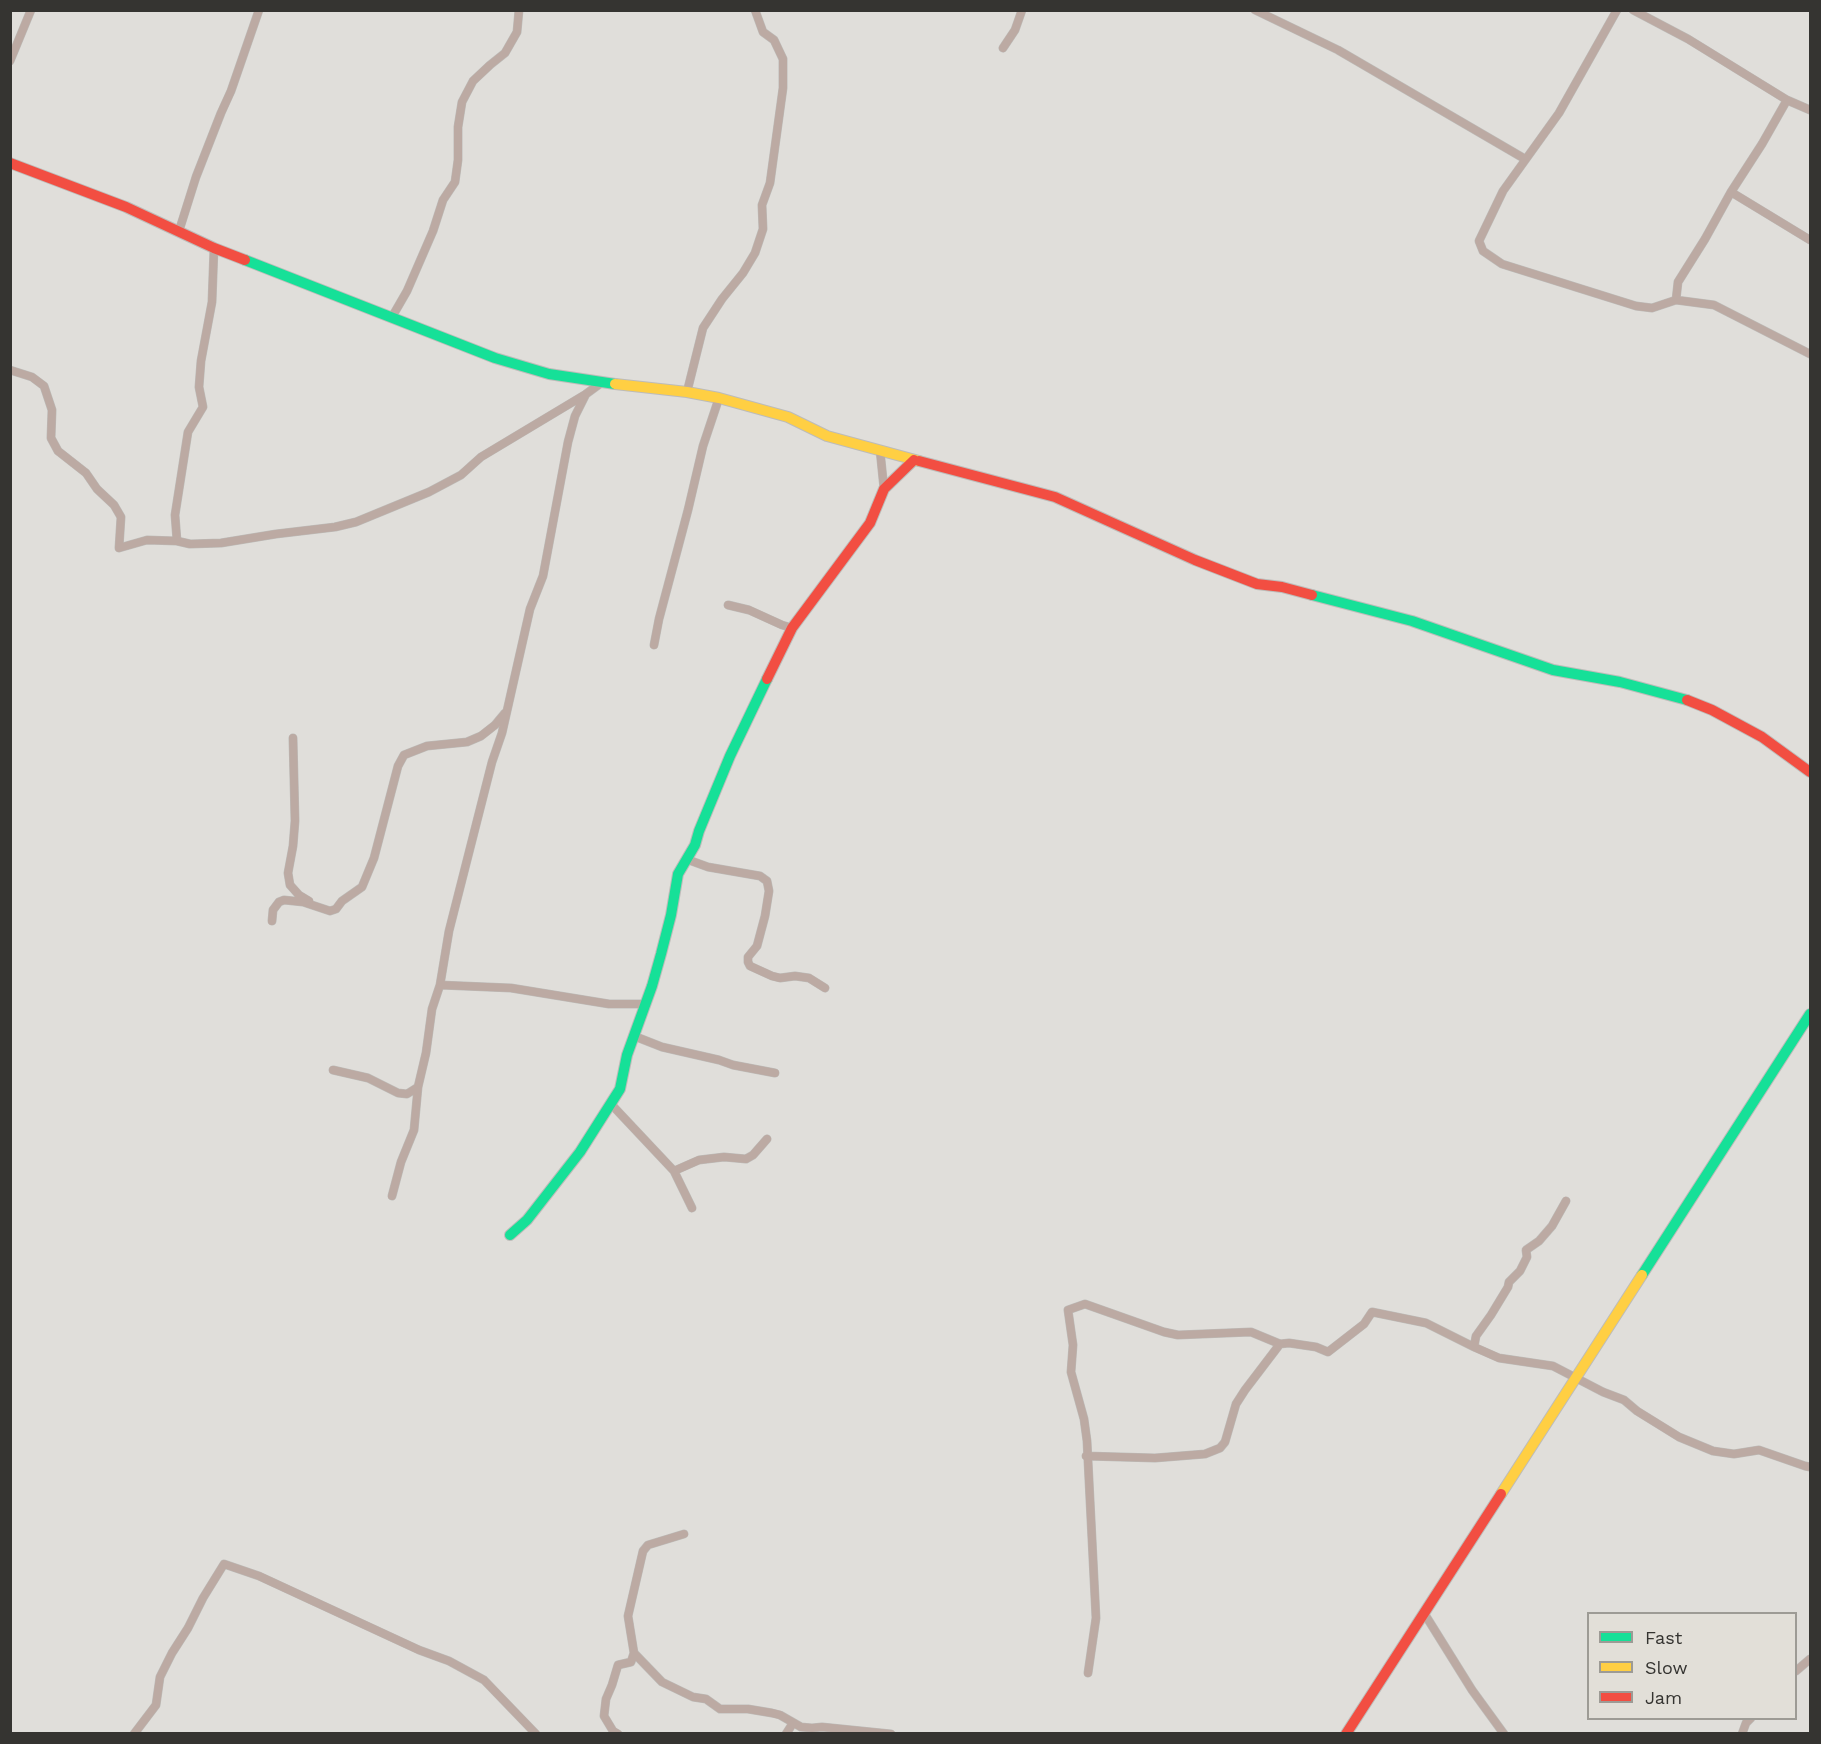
<!DOCTYPE html>
<html>
<head>
<meta charset="utf-8">
<style>
  body { margin:0 }
  #map { position:relative; width:1821px; height:1744px; overflow:hidden; background:#e0deda; font-family:"Work Sans",sans-serif }
  canvas { display:block }
  .frame { position:absolute; inset:0; border:12px solid #353431; pointer-events:none }
  .legend { position:absolute; left:1587px; top:1612px; width:210px; height:108px; box-sizing:border-box; background:#e2dfd8; border:2px solid #9d9b95; margin:0; padding:8px 10px; list-style:none; font-size:18px; color:#353431 }
  .legend li { display:flex; align-items:center; gap:12px; height:30px }
  .legend b { width:30px; border:2px solid #9d9b95 }
</style>
</head>
<body>
<div id="map">
<canvas width="1821" height="1744"></canvas>
<div class="frame"></div>
<ul class="legend">
<li><b style="height:8px;background:#16e098"></b>Fast</li>
<li><b style="height:8px;background:#ffcf43"></b>Slow</li>
<li><b style="height:8px;background:#f24e42"></b>Jam</li>
</ul>
</div>
<script>
const c = document.querySelector('canvas').getContext('2d');
c.lineJoin = 'round';
const shape = rows => new Path2D(rows.map(r => 'M' + r).join(''));
function trace(path, color, width, dash) { c.strokeStyle = color; c.lineWidth = width; c.lineCap = dash ? 'butt' : 'round'; c.setLineDash(dash || []); c.stroke(path); }
const street = shape([
  [1255,10,1338,50,1525,159],
  [1617,10,1559,113,1503,191,1479,241,1483,251,1502,264,1636,306,1652,308,1676,300,1714,305,1810,354],
  [1633,10,1688,39,1787,100],
  [1003,48,1015,30,1022,10],
  [10,61,31,10],
  [1731,192,1810,240],
  [179,231,196,177,221,113,231,91,259,10],
  [1676,300,1678,282,1705,239,1731,192,1762,144,1787,100,1810,110],
  [392,317,407,291,433,231,443,200,455,182,458,160,458,127,462,102,473,81,490,65,505,53,517,32,519,10],
  [10,370,32,377,44,386,52,410,51,438,58,451,86,473,97,489,114,505,121,517,119,548,147,540,177,541,190,544,221,543,276,534,335,527,356,522,429,492,461,475,481,457,586,394,601,383],
  [687,392,703,328,722,299,743,273,755,253,763,229,762,205,770,183,783,88,783,59,774,40,763,32,755,10],
  [880,450,884,489],
  [177,541,175,515,188,432,203,407,199,387,201,361,212,302,214,248],
  [728,605,749,610,782,625,792,628],
  [654,645,659,619,688,510,703,446,719,398],
  [293,738,295,821,293,846,288,873,290,885,299,895,309,901],
  [686,859,708,867,760,876,767,881,769,891,765,916,757,946,748,957,748,962,750,966,772,976,780,978,795,976,809,978,825,988],
  [272,921,273,910,279,902,284,900,303,902,330,911,336,909,342,901,362,887,374,858,398,766,404,755,427,746,467,742,481,736,495,725,505,713],
  [440,985,511,988,609,1004,646,1004],
  [634,1036,662,1047,719,1060,733,1065,775,1073],
  [333,1070,368,1078,398,1093,407,1094,418,1087],
  [611,1104,674,1171,692,1208],
  [674,1171,699,1160,724,1157,746,1159,753,1155,767,1139],
  [392,1196,401,1162,414,1130,418,1087,426,1053,432,1009,440,985,449,931,492,762,502,733,530,609,543,576,568,442,575,416,586,394],
  [1474,1347,1476,1336,1491,1315,1508,1287,1509,1282,1520,1271,1527,1257,1526,1250,1539,1241,1552,1226,1566,1201],
  [1086,1456,1155,1458,1205,1454,1220,1448,1225,1442,1236,1404,1245,1390,1280,1344,1289,1343,1316,1347,1328,1352,1364,1324,1372,1312,1426,1323,1474,1347,1499,1358,1553,1366,1603,1392,1624,1400,1637,1411,1679,1437,1713,1451,1734,1454,1759,1450,1805,1466,1810,1467],
  [1424,1613,1472,1690,1504,1734],
  [634,1653,662,1682,693,1697,706,1699,720,1709,748,1709,772,1713,780,1715,801,1727,812,1728,822,1727,891,1734],
  [1796,1671,1810,1659],
  [1088,1673,1096,1618,1087,1441,1084,1419,1071,1372,1073,1345,1068,1310,1085,1304,1164,1332,1178,1335,1251,1332,1280,1344],
  [134,1734,156,1705,160,1677,172,1653,188,1628,203,1598,224,1564,259,1576,419,1650,449,1661,484,1680,536,1734],
  [618,1734,613,1731,604,1716,606,1699,612,1685,618,1665,631,1662,634,1653,628,1616,643,1551,648,1545,684,1534],
  [786,1734,793,1723],
  [1742,1734,1746,1723,1751,1718]
]);
const fast = shape([
  [245,260,495,358,549,374,615,384],
  [1312,595,1412,621,1553,670,1620,682,1687,700],
  [510,1235,527,1220,580,1152,620,1089,627,1055,652,986,661,954,671,915,678,874,695,845,699,831,730,756,767,679],
  [1642,1275,1810,1014]
]);
const slow = shape([
  [615,384,687,392,719,398,788,417,827,436,919,461],
  [1501,1494,1642,1275]
]);
const jam = shape([
  [10,163,126,207,214,248,245,260],
  [919,461,1055,497,1195,560,1257,584,1282,587,1312,595],
  [767,679,792,628,870,523,884,489,914,460],
  [1687,700,1712,710,1762,737,1810,772],
  [1346,1734,1501,1494]
]);
trace(street, '#bdbcb9', 9);
trace(fast, '#bdbcb9', 12);
trace(slow, '#bdbcb9', 12);
trace(jam, '#bdbcb9', 12);
trace(street, '#bcaaa3', 8);
trace(fast, '#16e098', 10);
trace(slow, '#ffcf43', 10);
trace(jam, '#f24e42', 10);
</script>
</body>
</html>
